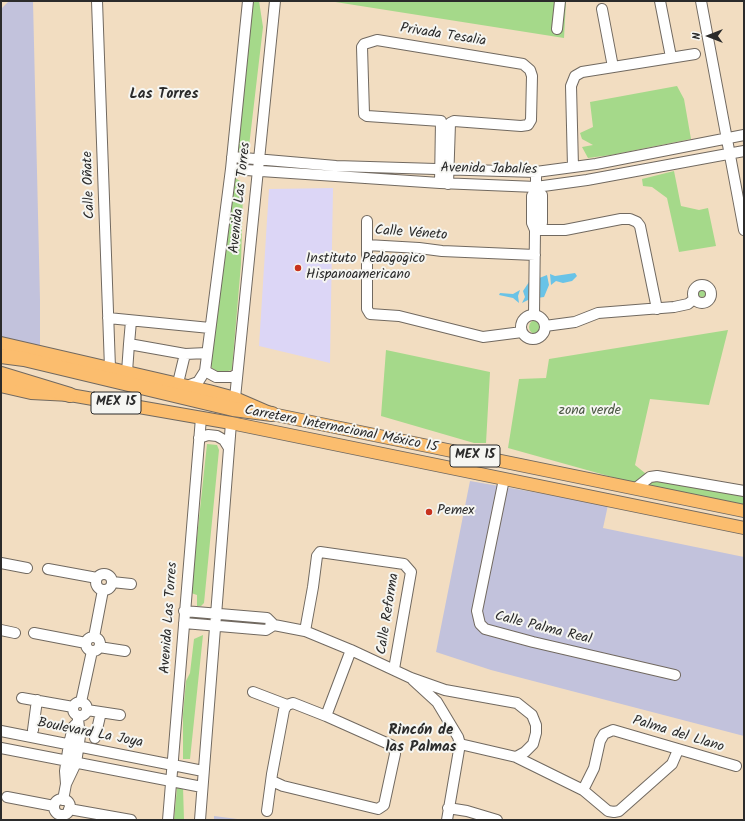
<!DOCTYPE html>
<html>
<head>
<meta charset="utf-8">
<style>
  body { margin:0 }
  #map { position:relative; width:745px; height:821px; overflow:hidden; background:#f2ddc1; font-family:Kalam,sans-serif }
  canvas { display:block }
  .frame { position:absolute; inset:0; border:2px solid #2b2b2b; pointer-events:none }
  .north { position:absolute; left:689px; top:16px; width:40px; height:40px; -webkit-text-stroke:3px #f6f6f2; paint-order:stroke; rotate:270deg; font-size:11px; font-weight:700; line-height:16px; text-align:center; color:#2b2b2b }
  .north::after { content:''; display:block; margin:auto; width:14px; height:18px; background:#2b2b2b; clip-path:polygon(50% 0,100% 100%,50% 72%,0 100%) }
</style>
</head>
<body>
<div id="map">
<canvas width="745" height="821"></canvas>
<div class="frame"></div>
<div class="north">N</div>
</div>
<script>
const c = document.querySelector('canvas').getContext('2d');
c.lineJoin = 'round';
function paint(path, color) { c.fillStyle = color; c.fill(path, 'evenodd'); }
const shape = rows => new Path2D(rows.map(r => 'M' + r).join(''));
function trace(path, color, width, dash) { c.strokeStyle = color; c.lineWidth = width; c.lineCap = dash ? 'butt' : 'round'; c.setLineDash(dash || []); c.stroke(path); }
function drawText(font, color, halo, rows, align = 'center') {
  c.font = font + ' Kalam,sans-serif'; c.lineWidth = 4; c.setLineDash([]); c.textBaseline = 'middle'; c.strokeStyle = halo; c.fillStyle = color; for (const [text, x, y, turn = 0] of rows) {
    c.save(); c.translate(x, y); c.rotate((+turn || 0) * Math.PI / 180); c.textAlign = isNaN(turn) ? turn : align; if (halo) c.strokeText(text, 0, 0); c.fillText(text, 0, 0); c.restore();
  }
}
paint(shape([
  [333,188,330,363,259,346,269,189]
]), '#dcd6f6');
paint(shape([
  [9,1,33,1,40,300,40,348,1,338,1,9],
  [470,481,608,505,603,528,744,557,744,736,491,670,436,652],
  [214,816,245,820,214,820]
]), '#c2c2dc');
paint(shape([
  [245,1,259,1,263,27,248,155,238,154],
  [329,1,566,1,564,38],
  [677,86,684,99,691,139,611,155,588,158,582,147,593,145,582,139,580,133,593,127,590,102],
  [674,171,681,206,699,210,708,208,716,246,679,252,667,198,652,187,643,186,642,179],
  [231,178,235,178,240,181,243,191,241,264,232,370,220,373,212,368,207,353],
  '697 292a5 5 0 1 1 10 0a5 5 0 1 1-10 0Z',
  '529 327a7 7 0 1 1 14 0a7 7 0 1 1-14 0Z',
  [728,330,709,405,650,399,635,465,650,477,744,491,744,506,637,484,508,448,519,379,546,378,549,359],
  [386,350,490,372,486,443,474,443,381,416],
  [207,444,217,445,219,450,204,603,201,606,197,606,197,595,191,593],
  [203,635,190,759,183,759,183,714,186,681,190,673,194,639],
  [183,787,184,820,174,820,177,788]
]), '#a5d98a');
paint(shape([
  [575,273,577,276,572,281,563,283,556,281,551,285,550,274,555,276],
  [547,275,549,285,544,297,530,299,522,303,525,297,523,291,529,282],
  [520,290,518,296,519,303,513,298,499,295,500,293,513,294]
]), '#69c3e7');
const minor = shape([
  [97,1,110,368],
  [660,1,671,57],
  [701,1,744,230],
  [602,9,613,67],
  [557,29,560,1],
  [232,157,336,166,536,172,596,164,744,135],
  [573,167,571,86,575,76,582,72,695,54],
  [231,169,440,183,536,187,587,180,744,151],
  [440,183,441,121,367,116,364,114,362,47,364,44,377,40,523,64,530,70,532,76,531,120,528,125,521,126,454,121,450,123,448,184],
  [367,221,367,309,370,314,399,316,483,337,522,332],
  [535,229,542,223,542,195,536,189],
  [535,230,565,230,621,219,630,219,637,222,640,226,657,309],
  [367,245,419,248,442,251,535,255],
  '693 294a9 9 0 1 1 18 0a9 9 0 1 1-18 0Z',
  '521 327a12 12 0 1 1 24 0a12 12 0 1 1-24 0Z',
  [534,315,535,230,532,223,532,196,536,189,536,172],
  [108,318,210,328],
  [545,326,575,322,598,313,674,307,688,304,694,299],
  [129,344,131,321],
  [205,371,216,377,232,377,237,374],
  [127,372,129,344,185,354,207,353],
  [178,383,185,354],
  [187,386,198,382,205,371,231,169,248,1],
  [235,398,275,1],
  [199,438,208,435,217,436,224,440,229,448],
  [504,479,477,611,480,624,485,629,533,642,675,675],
  [636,488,650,477,657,476,744,491],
  [1,563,27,568],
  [48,569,97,578],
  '96 582a8 8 0 1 1 16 0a8 8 0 1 1-16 0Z',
  [112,582,131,584],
  [184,611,267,618,274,625,305,631,351,650,411,678,445,690,517,703,532,715,536,725,536,733,533,744,525,752,516,757],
  [184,623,266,630,274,625],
  [1,630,15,633],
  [305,631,313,587,317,556,320,552,404,564,411,572,394,669],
  [34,633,86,643],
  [94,637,103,590],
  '86 644a7 7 0 1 1 14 0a7 7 0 1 1-14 0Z',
  [99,647,125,651],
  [413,680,437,702,458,737,460,744,447,820],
  [253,692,287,705,293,703,326,716,391,745,394,748,395,754,384,805,378,809,283,786,272,781],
  [22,698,73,707],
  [81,702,92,651],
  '73 709a7 7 0 1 1 14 0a7 7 0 1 1-14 0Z',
  [87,710,120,715],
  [326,716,351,650],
  [33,730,37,700],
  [1,731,203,771],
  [95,738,101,712],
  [460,744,516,757,583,790,608,811,614,812,619,811,672,764,678,750],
  [1,748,202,787],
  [66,784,76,763,80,736,78,719],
  [583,790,594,768,600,741,604,734,613,730,736,766],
  [7,797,54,806],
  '54 807a8 8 0 1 1 16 0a8 8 0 1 1-16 0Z',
  [63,800,66,784,65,771,69,744,73,727,78,722],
  [448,808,467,811,497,820],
  [69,809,131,820],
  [267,811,272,774,284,710,287,705],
  [168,820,201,418],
  [200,820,231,423]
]);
const major = shape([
  [1,343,209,391,235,398,272,414,744,511],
  [1,386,31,393,70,395,231,423,744,528]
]);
const highway = shape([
  [1,356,24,359,233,409,272,414],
  [1,374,70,395]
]);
trace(minor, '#716960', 12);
trace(major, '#716960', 14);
trace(highway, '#716960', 16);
trace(minor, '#fff', 10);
trace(major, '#fbbd6e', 12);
trace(highway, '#fbbd6e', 14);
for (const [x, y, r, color] of [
  [298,268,4,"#c8321e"],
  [429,512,4,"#c8321e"]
]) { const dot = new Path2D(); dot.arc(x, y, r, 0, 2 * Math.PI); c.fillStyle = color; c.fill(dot); trace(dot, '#f6f6f2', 1.5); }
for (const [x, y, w] of [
  [116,403,50],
  [475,456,50]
]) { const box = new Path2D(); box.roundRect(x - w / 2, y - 11, w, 22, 3); c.fillStyle = '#f6f6f2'; c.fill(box); trace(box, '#2b2b2b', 1); }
drawText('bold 13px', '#2b2b2b', null, [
  ["MEX 15",116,403],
  ["MEX 15",475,456]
]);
drawText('14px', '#2b2b2b', '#f6f6f2', [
  ["Privada Tesalia",443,36,9],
  ["Avenida Jabalíes",489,170,1],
  ["Calle Oñate",90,185,-92],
  ["Avenida Las Torres",241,198,-84],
  ["Calle Véneto",411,234,4],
  ["Carretera Internacional México 15",341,430,11],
  ["Calle Reforma",389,614,-81],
  ["Avenida Las Torres",170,618,-86],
  ["Calle Palma Real",543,629,14],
  ["Boulevard La Joya",90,734,11],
  ["Palma del Llano",678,735,17]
]);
drawText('14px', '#2b2b2b', '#f6f6f2', [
  ["Instituto Pedagogico",306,260],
  ["Hispanoamericano",306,276],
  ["Pemex",437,512]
], 'left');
drawText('14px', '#4a5643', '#f6f6f2', [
  ["zona verde",590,412]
]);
drawText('bold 15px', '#2b2b2b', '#f6f6f2', [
  ["Las Torres",164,95],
  ["Rincón de",421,731],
  ["las Palmas",421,748]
]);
</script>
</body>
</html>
